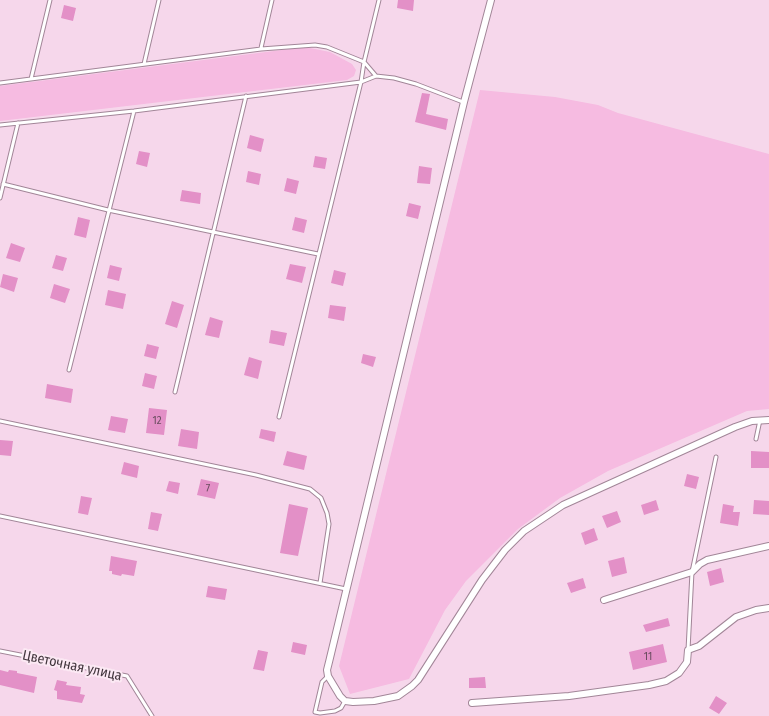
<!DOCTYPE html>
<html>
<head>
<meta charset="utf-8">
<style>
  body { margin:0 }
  canvas { display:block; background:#f6d7eb }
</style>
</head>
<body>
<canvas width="769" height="716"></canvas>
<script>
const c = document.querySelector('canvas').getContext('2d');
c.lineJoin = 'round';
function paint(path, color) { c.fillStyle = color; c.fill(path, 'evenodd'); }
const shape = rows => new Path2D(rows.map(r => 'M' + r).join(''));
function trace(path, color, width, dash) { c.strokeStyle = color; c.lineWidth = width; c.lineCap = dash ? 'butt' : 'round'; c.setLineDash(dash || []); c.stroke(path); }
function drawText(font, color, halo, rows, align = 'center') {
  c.font = font + ' "Fira Sans Condensed",sans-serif'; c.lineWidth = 4; c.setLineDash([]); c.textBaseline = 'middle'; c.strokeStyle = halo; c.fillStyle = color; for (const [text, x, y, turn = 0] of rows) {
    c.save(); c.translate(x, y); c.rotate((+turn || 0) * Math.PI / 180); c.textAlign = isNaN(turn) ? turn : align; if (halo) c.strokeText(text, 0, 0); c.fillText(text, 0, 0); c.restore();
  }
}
paint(shape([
  [305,47,330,52,352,64,356,70,354,76,347,80,0,121,0,86],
  [480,90,555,97,598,105,618,113,769,154,769,409,747,411,608,471,560,498,518,529,466,581,445,610,409,679,350,694,339,666]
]), '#f6bbe1');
paint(shape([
  [398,0,414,0,413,11,397,8],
  [64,5,76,8,73,21,61,18],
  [422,93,430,94,426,114,448,119,446,130,415,122],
  [250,135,264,139,261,152,247,148],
  [139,151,150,153,147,167,136,164],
  [315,156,327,158,325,169,313,167],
  [419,166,432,168,430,184,417,183],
  [248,171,261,174,259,185,246,182],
  [287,178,299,181,296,194,284,191],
  [182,190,201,193,200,204,180,201],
  [409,203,421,206,418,219,406,216],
  [78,217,90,220,86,238,74,235],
  [295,217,307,220,304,233,292,230],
  [11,243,25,248,20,262,6,258],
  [56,255,67,258,63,271,52,268],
  [290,264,306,267,302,283,286,279],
  [110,265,122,268,119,281,107,278],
  [334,270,346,273,343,286,331,283],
  [3,274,18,278,14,292,0,287],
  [54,284,70,289,65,303,50,298],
  [108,290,126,294,123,309,105,305],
  [172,301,184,305,177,328,165,324],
  [330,305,346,307,344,321,328,318],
  [210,317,223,321,219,338,205,335],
  [271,330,287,333,284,346,269,343],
  [147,344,159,347,156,359,144,356],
  [363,354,376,357,373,367,361,363],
  [249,357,262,361,258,379,244,375],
  [145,373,157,376,154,389,142,386],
  [47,384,73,389,71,403,45,398],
  [149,408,167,410,164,435,146,433],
  [111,416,128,419,125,433,108,430],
  [181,429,199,432,197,449,178,446],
  [261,429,276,432,274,442,259,438],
  [0,440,13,441,11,456,0,455],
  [287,451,307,456,304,470,283,465],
  [751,451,769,452,769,468,751,468],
  [124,462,139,466,137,478,121,474],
  [687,474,699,477,696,489,684,486],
  [201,479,219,483,215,499,197,495],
  [169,481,180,483,178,494,166,491],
  [81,496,92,498,88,515,78,513],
  [656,500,659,510,644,515,641,505],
  [754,500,769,501,769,515,753,514],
  [289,504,308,508,298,556,280,553],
  [723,504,734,506,733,512,740,512,738,526,720,523],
  [617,511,621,522,607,528,602,516],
  [151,512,162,514,158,531,148,529],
  [594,528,598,540,585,545,581,533],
  [111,556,137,561,134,576,122,574,121,576,112,574,112,571,109,571],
  [624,557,627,573,612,577,608,561],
  [721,568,724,582,710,586,707,572],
  [583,578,586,588,571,593,567,583],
  [208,586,227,589,225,600,206,597],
  [668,618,670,626,646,632,643,625],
  [293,642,307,645,305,655,291,652],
  [663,644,667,662,633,670,629,652],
  [258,650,268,652,264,671,253,669],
  [0,670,8,672,9,670,17,671,17,673,37,677,34,693,0,685],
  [485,677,486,688,469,688,469,678],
  [57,680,67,682,66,685,81,687,80,694,85,695,82,703,57,699,57,691,54,690],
  [716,696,727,703,719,714,709,708]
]), '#e390c7');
const service = shape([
  [261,48,272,0],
  [144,64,159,0],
  [31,79,50,0],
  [0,83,261,49,315,45,327,47,364,62,376,76],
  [0,125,134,111,361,82,376,76,394,78,416,84,463,102],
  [3,184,108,210,318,254],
  [0,198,18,123],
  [69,370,134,111],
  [175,392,246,96],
  [279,417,361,82,364,62,379,0],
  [0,421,256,475,310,489,321,498,327,513,329,524,320,583],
  [756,439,760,420],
  [0,516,346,589],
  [688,650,692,572,716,457],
  [0,651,127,676,152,716],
  [328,676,322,682,315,712,320,713,335,711,341,708,345,701]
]);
const minor = shape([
  [491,0,464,102,329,662,327,670,328,676,340,696,345,701,353,702,374,701,398,696,412,686,418,680,482,580,505,550,524,531,563,505,735,427,752,421,769,420],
  [604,600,692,572,700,564,707,560,769,546],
  [472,703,569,696,649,685,666,681,679,673,687,662,688,650,699,646,736,617,756,610,769,608]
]);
trace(service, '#a28698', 5);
trace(minor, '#a28698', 8);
trace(service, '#fff', 3);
trace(minor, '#fff', 6);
drawText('11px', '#6b4d60', null, [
  ["12",157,421],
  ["7",208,489],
  ["11",648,657]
]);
drawText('14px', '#43373e', '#fce9f4', [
  ["Цветочная улица",72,666,12]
]);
</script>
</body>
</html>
